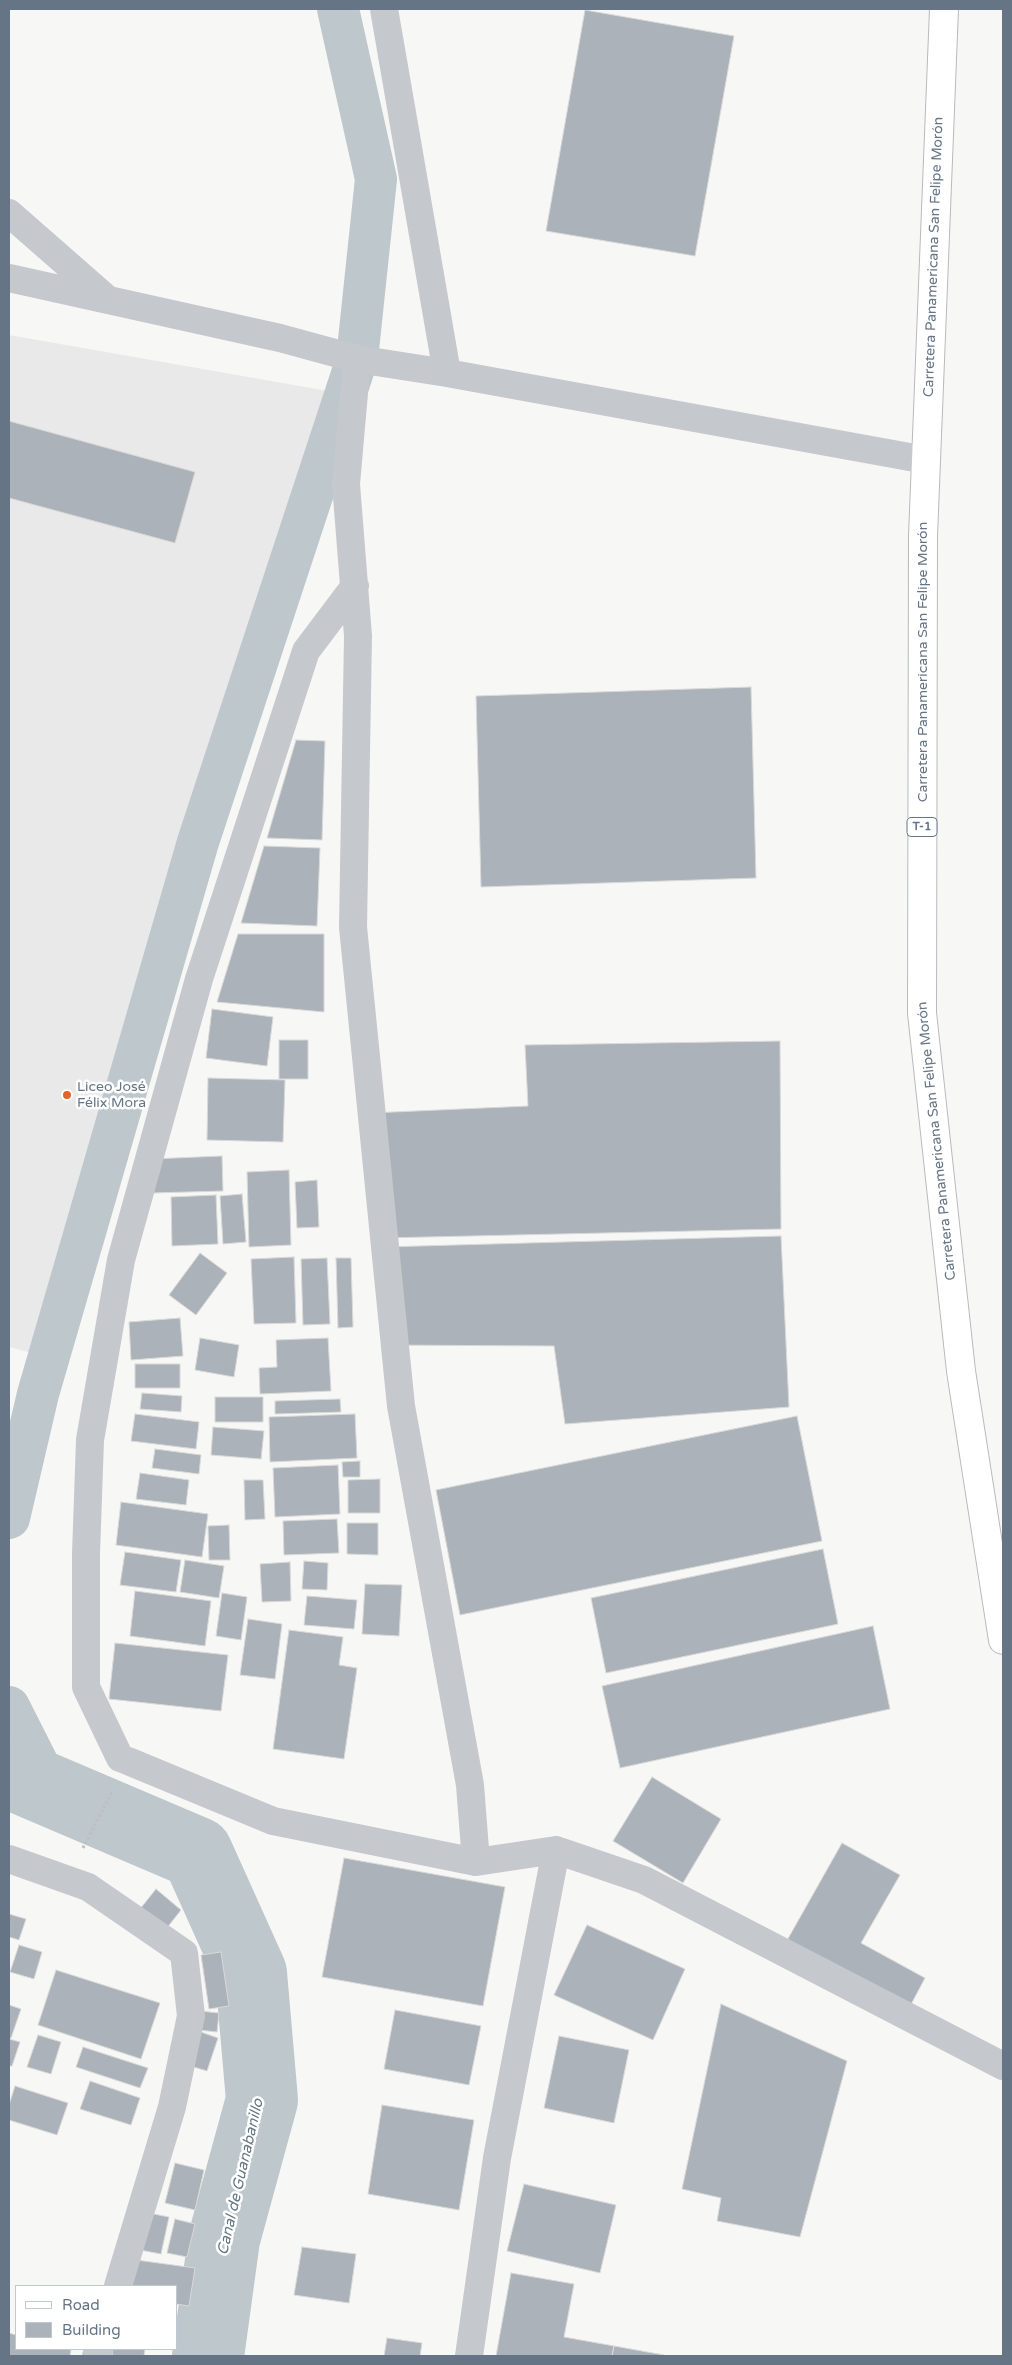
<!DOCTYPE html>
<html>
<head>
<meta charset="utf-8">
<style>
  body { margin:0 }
  #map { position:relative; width:1012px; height:2365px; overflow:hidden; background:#f7f8f5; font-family:"Varela Round",sans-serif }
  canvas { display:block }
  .frame { position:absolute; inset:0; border:10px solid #667586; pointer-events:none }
  .legend { position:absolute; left:15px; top:2285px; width:162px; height:65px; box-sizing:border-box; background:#fff; border:1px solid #c2c8cf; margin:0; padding:6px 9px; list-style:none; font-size:15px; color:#667586 }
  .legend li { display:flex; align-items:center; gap:10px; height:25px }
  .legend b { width:25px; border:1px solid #c2c8cf }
</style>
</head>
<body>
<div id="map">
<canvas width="1012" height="2365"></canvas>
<div class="frame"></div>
<ul class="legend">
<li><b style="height:6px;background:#fff"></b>Road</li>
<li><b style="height:14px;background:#abb2b9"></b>Building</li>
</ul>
</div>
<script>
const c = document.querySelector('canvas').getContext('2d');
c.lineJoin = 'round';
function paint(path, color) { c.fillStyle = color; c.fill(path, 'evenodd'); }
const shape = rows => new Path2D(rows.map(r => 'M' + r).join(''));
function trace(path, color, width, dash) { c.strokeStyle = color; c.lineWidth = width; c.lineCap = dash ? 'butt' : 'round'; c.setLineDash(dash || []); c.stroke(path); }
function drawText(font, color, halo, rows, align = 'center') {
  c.font = font + ' "Varela Round",sans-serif'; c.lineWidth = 5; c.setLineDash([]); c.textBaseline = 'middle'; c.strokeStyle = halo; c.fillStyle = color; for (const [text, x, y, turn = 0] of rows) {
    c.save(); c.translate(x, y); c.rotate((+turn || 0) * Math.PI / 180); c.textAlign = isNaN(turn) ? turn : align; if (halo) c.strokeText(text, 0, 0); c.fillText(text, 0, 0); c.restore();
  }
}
paint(shape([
  [9,335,328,391,48,1357,9,1347]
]), '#e8e9e8');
trace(shape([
  [9,1518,38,1394,198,842,357,359,376,179,338,9],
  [9,1707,52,1792]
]), '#bec7cc', 42);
trace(shape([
  [9,1773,197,1853,251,1973,262,2100,224,2239,208,2356]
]), '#bec7cc', 72);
const building = shape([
  [585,10,734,36,695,256,546,231,585,10],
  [9,421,195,472,175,543,9,498,9,421],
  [751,687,756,878,481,887,476,696,751,687],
  [296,740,325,741,322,840,267,838,296,740],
  [264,846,320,848,317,926,241,923,264,846],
  [238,934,324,934,324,1012,217,1002,238,934],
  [212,1009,273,1017,267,1066,206,1058,212,1009],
  [279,1040,308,1040,308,1079,279,1079,279,1040],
  [780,1041,781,1229,382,1238,371,1113,528,1106,525,1045,780,1041],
  [208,1078,285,1080,283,1142,207,1140,208,1078],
  [222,1156,223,1191,152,1193,151,1159,222,1156],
  [289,1170,291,1245,249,1247,247,1172,289,1170],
  [317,1180,319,1227,297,1228,295,1182,317,1180],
  [242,1194,246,1242,223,1244,220,1196,242,1194],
  [216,1195,218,1244,172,1246,171,1197,216,1195],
  [781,1236,789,1407,565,1424,554,1346,384,1345,383,1247,781,1236],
  [200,1253,227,1273,196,1315,169,1295,200,1253],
  [294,1257,296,1323,254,1324,251,1259,294,1257],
  [327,1258,330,1324,303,1325,301,1259,327,1258],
  [336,1258,351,1258,353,1327,338,1328,336,1258],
  [180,1318,183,1356,131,1360,129,1322,180,1318],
  [200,1338,239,1345,234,1377,195,1370,200,1338],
  [328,1338,331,1391,260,1394,259,1368,277,1367,276,1340,328,1338],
  [135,1364,180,1364,180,1388,135,1388,135,1364],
  [142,1393,182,1396,181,1412,140,1409,142,1393],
  [215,1397,263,1397,263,1422,215,1422,215,1397],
  [340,1399,341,1412,275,1414,275,1401,340,1399],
  [135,1414,199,1422,196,1449,131,1441,135,1414],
  [355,1414,357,1458,270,1462,269,1417,355,1414],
  [797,1416,822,1541,460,1615,436,1490,797,1416],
  [213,1427,264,1431,261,1459,211,1455,213,1427],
  [155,1449,201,1455,199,1474,152,1468,155,1449],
  [360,1461,360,1477,343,1477,342,1462,360,1461],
  [338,1465,340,1514,275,1517,273,1468,338,1465],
  [140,1473,189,1480,186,1505,136,1499,140,1473],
  [380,1479,380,1513,348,1513,348,1480,380,1479],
  [244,1480,263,1480,265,1519,245,1520,244,1480],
  [121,1502,208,1514,202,1557,116,1545,121,1502],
  [337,1519,339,1553,284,1555,283,1521,337,1519],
  [347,1523,378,1523,378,1555,347,1554,347,1523],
  [229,1525,230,1560,209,1560,208,1526,229,1525],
  [823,1549,838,1624,606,1673,591,1598,823,1549],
  [125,1552,181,1560,176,1592,120,1585,125,1552],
  [185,1560,224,1566,219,1598,180,1592,185,1560],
  [304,1561,328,1563,327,1590,302,1589,304,1561],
  [290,1562,291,1601,262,1602,260,1564,290,1562],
  [365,1584,402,1585,399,1636,362,1634,365,1584],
  [135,1591,211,1601,205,1646,130,1636,135,1591],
  [222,1593,247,1597,241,1640,216,1636,222,1593],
  [307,1596,357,1600,354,1629,304,1625,307,1596],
  [248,1619,282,1624,275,1679,240,1675,248,1619],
  [873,1626,890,1709,620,1768,602,1686,873,1626],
  [289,1630,343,1637,339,1665,357,1668,344,1759,273,1749,289,1630],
  [115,1643,228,1655,221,1711,109,1699,115,1643],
  [652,1777,721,1819,683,1883,613,1841,652,1777],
  [842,1843,900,1875,861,1943,925,1978,907,2012,785,1944,842,1843],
  [344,1858,505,1887,483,2006,322,1977,344,1858],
  [156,1889,181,1910,166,1929,140,1909,156,1889],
  [9,1914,26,1919,19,1940,9,1937,9,1914],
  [587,1925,685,1969,653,2040,554,1995,587,1925],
  [19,1945,42,1952,34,1979,10,1972,19,1945],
  [221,1952,229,2006,209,2009,201,1955,221,1952],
  [56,1970,160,2003,141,2059,38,2025,56,1970],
  [721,2004,847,2061,800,2237,717,2221,721,2198,682,2189,721,2004],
  [9,2005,21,2009,11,2038,9,2038,9,2005],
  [395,2010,481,2026,469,2085,384,2069,395,2010],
  [200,2011,219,2013,217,2032,199,2030,200,2011],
  [195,2030,218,2038,207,2071,184,2064,195,2030],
  [38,2035,61,2042,51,2074,27,2067,38,2035],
  [559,2036,629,2050,614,2123,544,2108,559,2036],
  [9,2039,20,2042,12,2066,9,2066,9,2039],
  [83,2047,148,2068,140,2088,76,2067,83,2047],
  [90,2081,140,2098,131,2125,80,2109,90,2081],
  [15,2086,68,2103,57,2135,9,2120,9,2105,15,2086],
  [382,2105,474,2120,459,2210,368,2194,382,2105],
  [175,2163,204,2170,195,2210,165,2203,175,2163],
  [524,2184,616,2205,600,2273,507,2251,524,2184],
  [143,2212,169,2217,161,2254,135,2249,143,2212],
  [175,2219,195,2224,187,2257,167,2253,175,2219],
  [302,2247,356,2254,349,2303,294,2295,302,2247],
  [129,2259,195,2268,189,2306,176,2304,176,2286,125,2286,129,2259],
  [511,2273,574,2284,564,2337,614,2346,612,2356,496,2356,511,2273],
  [9,2333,16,2335,16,2349,66,2349,71,2350,70,2356,9,2356,9,2333],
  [387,2338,422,2343,420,2356,384,2356,387,2338],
  [614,2346,664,2355,664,2356,612,2356,614,2346],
  [113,2349,145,2349,144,2356,112,2356,113,2349]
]);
paint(building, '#abb2b9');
trace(building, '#d9d9d7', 1);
const major = shape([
  [944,9,923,536,922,1013,961,1371,1003,1640]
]);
trace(major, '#b6babe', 30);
trace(shape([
  [83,1848,112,1792]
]), '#bdbfc2', 3, [2.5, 2.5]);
trace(shape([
  [384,9,447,373],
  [9,213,106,298],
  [9,278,280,338,357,359,447,373,926,460],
  [357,359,346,484,358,636,353,927,401,1406,470,1785,476,1862,556,1850,644,1880,1003,2066],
  [355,586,306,651,199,979,121,1260,90,1440,86,1554,86,1687,120,1758,128,1761,273,1821,476,1862],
  [9,1859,88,1887,184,1953,191,2016,172,2107,118,2286],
  [96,2356,99,2349],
  [469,2356,497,2158,556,1850]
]), '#c5c8cc', 28);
trace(major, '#fff', 28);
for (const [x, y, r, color] of [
  [67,1095,5,"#e36429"]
]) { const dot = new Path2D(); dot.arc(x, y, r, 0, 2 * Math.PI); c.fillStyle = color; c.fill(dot); trace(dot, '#fff', 2); }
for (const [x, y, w] of [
  [922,827,30]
]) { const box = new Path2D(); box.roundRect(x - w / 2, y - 9.5, w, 19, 4); c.fillStyle = '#fff'; c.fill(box); trace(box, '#667586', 1); }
drawText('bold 12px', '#667586', null, [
  ["T-1",922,827]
]);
drawText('14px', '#667586', '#fff', [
  ["Carretera Panamericana San Felipe Morón",934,257,-88],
  ["Carretera Panamericana San Felipe Morón",923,662,-90],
  ["Carretera Panamericana San Felipe Morón",937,1141,-96]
]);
drawText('14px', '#667586', '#fff', [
  ["Liceo José",77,1087],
  ["Félix Mora",77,1103]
], 'left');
drawText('italic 15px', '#637782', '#fff', [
  ["Canal de Guanabanillo",241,2177,-77]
]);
</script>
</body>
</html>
